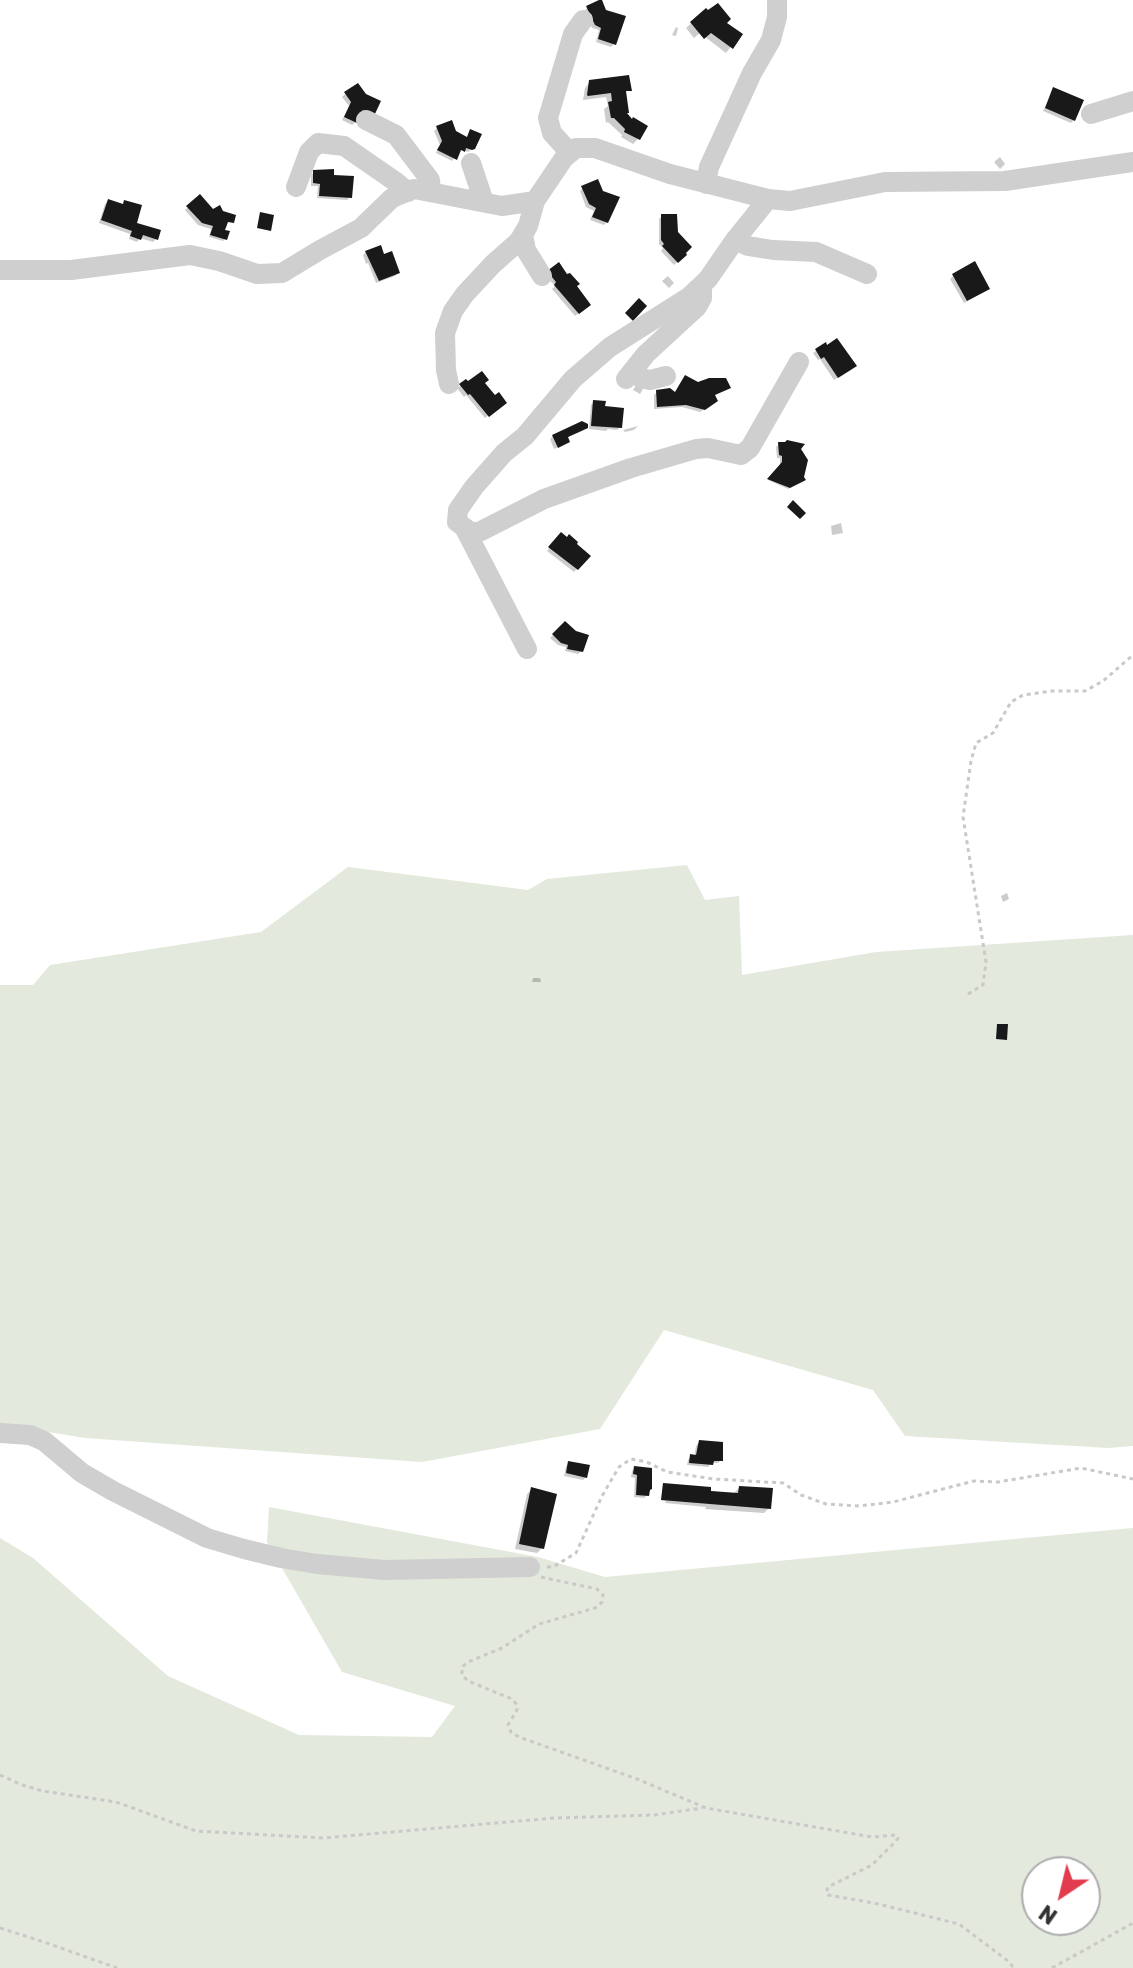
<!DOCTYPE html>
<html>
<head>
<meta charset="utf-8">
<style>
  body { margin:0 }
  #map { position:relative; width:1133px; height:1968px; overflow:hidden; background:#fff; font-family:Rubik,sans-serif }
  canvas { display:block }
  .north { position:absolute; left:1021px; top:1856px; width:80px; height:80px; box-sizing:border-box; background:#fff; border:2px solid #adadad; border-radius:50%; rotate:215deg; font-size:22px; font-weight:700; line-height:32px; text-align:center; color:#323232 }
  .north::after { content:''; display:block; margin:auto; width:28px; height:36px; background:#e23c4e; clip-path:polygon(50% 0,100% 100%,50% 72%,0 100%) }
</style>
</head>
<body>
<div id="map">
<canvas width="1133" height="1968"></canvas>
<div class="north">N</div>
</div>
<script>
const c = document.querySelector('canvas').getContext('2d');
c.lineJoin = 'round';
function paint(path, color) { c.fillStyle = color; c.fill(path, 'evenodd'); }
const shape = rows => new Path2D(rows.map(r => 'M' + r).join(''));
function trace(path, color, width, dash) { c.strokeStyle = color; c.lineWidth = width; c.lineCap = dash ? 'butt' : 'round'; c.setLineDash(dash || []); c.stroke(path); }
paint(shape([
  [687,865,705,900,739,896,742,975,876,952,1133,935,1133,1446,1108,1448,905,1436,873,1390,664,1330,600,1429,422,1462,85,1438,0,1424,0,985,33,985,50,965,261,932,348,867,528,890,547,879],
  [269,1507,538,1557,605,1577,1133,1528,1133,1968,0,1968,0,1538,33,1558,168,1676,299,1735,432,1737,455,1706,342,1672,267,1542],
  [1037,1872,1085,1872,1085,1920,1037,1920]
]), '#e3e9dc');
paint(shape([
  [587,8,614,44,611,47,596,42,599,30,592,28,584,11],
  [705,11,740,35,726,53,700,33,694,38,686,28],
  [676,27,678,28,676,36,672,35],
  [590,82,629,91,624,91,625,115,638,139,633,144,621,137,622,135,608,122,606,123,604,109,608,106,606,97,583,100,585,88],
  [1054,89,1074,120,1071,123,1043,111],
  [345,94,379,102,352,125,342,120,349,106,342,97],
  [437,128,473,148,468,152,461,149,452,161,436,153,440,145,434,131],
  [1000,157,1005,164,1000,169,994,162],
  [314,172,332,177,350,197,347,200,317,198,318,186,311,186,311,175],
  [583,188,601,192,607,222,604,225,590,220,594,211,586,207,580,191],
  [199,197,213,211,232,222,226,222,223,231,226,238,223,241,209,237,211,229,198,225,185,210],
  [108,201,134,224,156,239,153,242,140,238,137,242,129,239,130,234,99,223,105,204],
  [662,216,682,257,674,265,661,251,663,248,659,244,659,219],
  [366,252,383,256,398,273,395,276,376,283,368,263,366,264,363,255],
  [548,273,575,286,589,305,575,316,552,289,555,286,545,275],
  [668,276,674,283,669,288,662,281],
  [953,276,978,295,964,303,950,279],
  [825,345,852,369,834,380,820,359,818,360,813,353],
  [466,381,483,383,495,398,498,408,485,418,466,395,464,397,457,388],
  [636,385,643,389,640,394,633,390],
  [698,385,712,395,712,404,700,412,682,407,654,409,654,395,657,392,675,394],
  [594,402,603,408,620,427,617,430,608,429,606,431,589,429,591,405],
  [588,426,582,431,566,438,565,444,554,449,550,439,553,436],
  [638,426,634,430,625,432,623,430],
  [779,444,793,456,804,480,788,489,768,480,780,467,780,458,777,458,776,447],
  [841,523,843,533,832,535,831,526],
  [561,534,588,556,574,572,547,551],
  [565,624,581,651,578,654,565,651,566,647,558,645,550,638],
  [1007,893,1009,899,1003,902,1001,896],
  [533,978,540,978,541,982,532,982],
  [699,1442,721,1460,718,1463,711,1463,708,1467,687,1465,688,1460,691,1456,694,1457,696,1446],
  [569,1463,586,1477,583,1480,564,1476,566,1466],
  [635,1468,647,1495,644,1498,634,1497,635,1478,631,1477,632,1471],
  [663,1485,733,1494,739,1488,769,1508,764,1513,705,1509,706,1507,665,1503,666,1501,661,1500],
  [532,1489,542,1548,537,1553,515,1549,527,1494]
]), '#0003');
paint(shape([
  [599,0,602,0,606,10,626,16,616,45,598,39,601,28,595,25,586,6],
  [718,3,731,19,727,23,743,34,733,49,711,33,704,39,690,22,706,8,708,10],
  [629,75,632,91,626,91,629,113,627,113,632,119,633,117,648,126,640,140,624,132,625,129,614,118,611,118,608,102,612,101,611,93,588,96,587,95,589,80],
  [358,83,366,94,381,101,374,116,363,110,357,123,344,117,351,102,344,92],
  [1053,87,1084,100,1075,121,1045,108],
  [452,120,456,131,467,137,470,129,482,134,475,149,472,150,466,148,465,152,461,150,457,160,437,150,442,141,436,126],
  [334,169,334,175,354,176,352,198,319,196,320,184,313,183,313,170],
  [598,179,603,191,620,197,608,223,592,217,596,208,589,204,581,186],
  [200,194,213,209,220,205,223,211,236,215,234,223,228,222,225,230,230,231,227,240,210,235,213,226,202,223,186,206],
  [108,199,123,204,124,200,142,205,137,223,161,230,158,240,143,235,141,240,130,236,132,231,101,220],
  [260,212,274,215,271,231,257,228],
  [661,214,677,214,678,232,692,247,686,253,687,255,678,263,662,246,664,244,661,240],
  [381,245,384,254,392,251,400,273,379,281,365,251],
  [975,261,990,289,967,301,952,274],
  [559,262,567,274,570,273,580,284,577,286,591,305,579,314,554,285,556,282,547,271],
  [639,298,647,306,633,321,625,313],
  [837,338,857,366,838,378,824,357,821,359,815,349,826,342,827,345],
  [482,371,489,380,485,383,495,395,499,392,507,403,489,417,470,394,468,395,459,384,466,379,468,381],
  [685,375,698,382,709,378,726,378,731,388,715,395,718,401,705,410,686,405,657,407,656,390,670,388,675,392],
  [593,400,606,401,605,406,624,408,622,428,591,426],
  [582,421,588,424,588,428,568,437,570,442,558,448,552,435],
  [787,440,805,444,801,449,808,460,804,477,806,480,790,488,767,479,782,462,782,456,779,455,778,442,785,442],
  [793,500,806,513,800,519,787,507],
  [561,532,567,537,569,534,578,542,577,544,591,556,578,570,548,547],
  [565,621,576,631,589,635,583,652,567,649,568,645,561,643,552,634],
  [997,1024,1008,1024,1007,1040,996,1039],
  [699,1440,723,1442,723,1461,714,1461,713,1465,689,1463,690,1454,696,1455],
  [568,1461,590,1465,587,1478,566,1473],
  [634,1466,652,1468,652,1489,650,1490,649,1496,636,1495,637,1475,633,1474],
  [663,1483,711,1487,711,1491,738,1493,739,1486,773,1488,771,1509,661,1500],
  [531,1487,557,1494,544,1549,519,1544]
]), '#191919');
trace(shape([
  [968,994,983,985,986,962,963,817,971,761,976,743,993,733,1011,702,1023,695,1052,691,1085,691,1103,681,1133,655],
  [547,1567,553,1567,576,1553,602,1496,619,1467,631,1459,647,1462,667,1472,714,1479,783,1483,801,1495,826,1504,859,1506,893,1502,974,1481,998,1482,1081,1468,1133,1479],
  [541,1577,597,1589,603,1595,602,1602,595,1608,539,1624,502,1648,468,1662,462,1667,462,1675,468,1681,512,1699,517,1705,517,1710,508,1725,511,1732,519,1737,637,1779,706,1808,872,1837,896,1835,898,1838,896,1841,872,1865,828,1887,826,1893,828,1895,874,1903,959,1924,1008,1961,1014,1968],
  [0,1775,22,1785,43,1791,116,1802,196,1831,323,1838,554,1818,654,1815,702,1808],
  [0,1928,44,1942,117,1968],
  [1052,1968,1133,1923]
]), '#c9c9c9', 3, [4, 4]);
trace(shape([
  [1091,114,1133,101],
  [366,120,396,135,430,180,431,192],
  [570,153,552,133,548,118,573,34,583,20],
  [471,163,484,202],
  [706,184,709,167,752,73,771,40,777,17,777,0],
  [296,187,309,152,318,143,344,146,396,182,408,192],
  [768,199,735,240,708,279,689,297,610,347,573,379,525,436,504,453,474,487,458,510,457,522,472,533,481,531,544,499,631,468,696,449,708,448,741,455,750,448,799,362],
  [523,234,526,250,542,276],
  [735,240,748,246,773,250,816,252,867,274],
  [0,270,71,270,190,255,219,261,257,274,282,273,320,250,361,228,392,198,414,189,502,206,535,201,564,158,576,148,595,148,670,174,768,199,790,201,885,182,1005,181,1133,162],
  [632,372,641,378,650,380,666,376],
  [626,379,646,354,697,307,702,298,702,289],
  [449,384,446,370,445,333,453,311,465,294,493,264,519,241,528,226,535,201],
  [465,529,527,649],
  [0,1433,30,1435,44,1441,82,1473,113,1491,207,1538,244,1549,281,1558,317,1564,385,1570,530,1567]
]), '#cfcfcf', 20);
</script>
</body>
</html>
